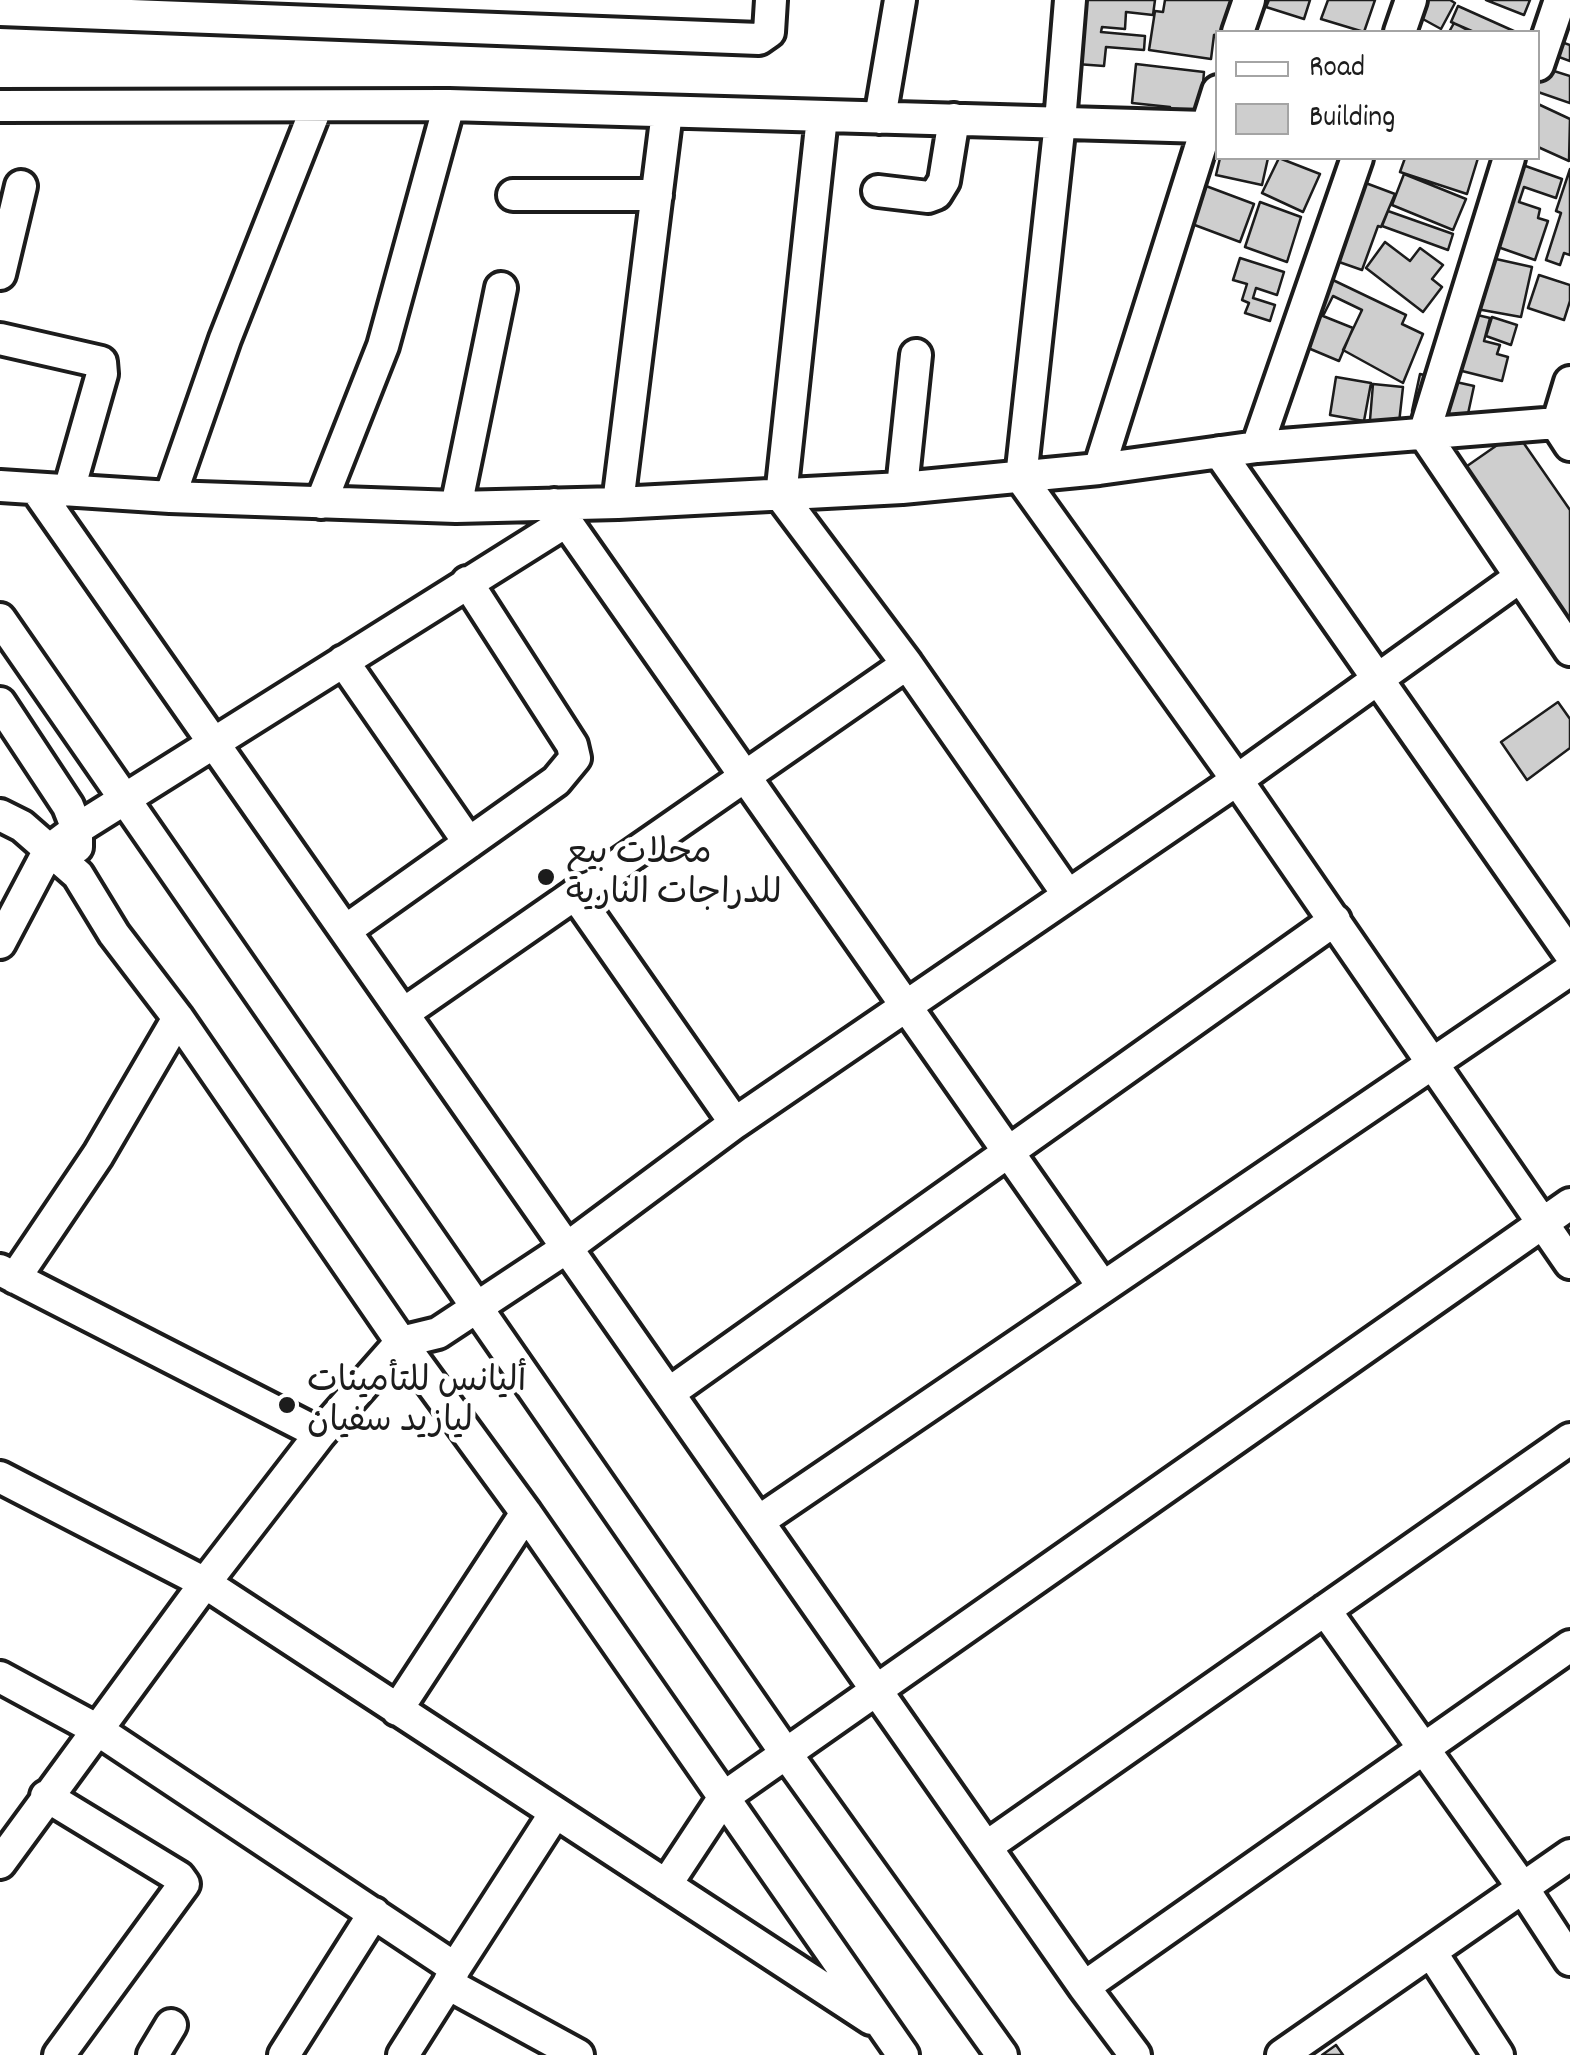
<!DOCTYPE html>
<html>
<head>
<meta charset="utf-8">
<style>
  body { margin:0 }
  #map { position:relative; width:1570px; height:2055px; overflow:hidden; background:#fff; font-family:Dekko,sans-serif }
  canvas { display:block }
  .legend { position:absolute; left:1215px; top:30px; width:325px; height:130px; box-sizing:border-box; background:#fff; border:2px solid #a4a4a4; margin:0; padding:12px 18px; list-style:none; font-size:30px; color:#1c1c1c }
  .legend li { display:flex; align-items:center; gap:20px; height:50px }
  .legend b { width:50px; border:2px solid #a4a4a4 }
</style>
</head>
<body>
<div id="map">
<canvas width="1570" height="2055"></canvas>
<ul class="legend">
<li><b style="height:12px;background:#fff"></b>Road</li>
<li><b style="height:28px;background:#cecece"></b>Building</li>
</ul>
</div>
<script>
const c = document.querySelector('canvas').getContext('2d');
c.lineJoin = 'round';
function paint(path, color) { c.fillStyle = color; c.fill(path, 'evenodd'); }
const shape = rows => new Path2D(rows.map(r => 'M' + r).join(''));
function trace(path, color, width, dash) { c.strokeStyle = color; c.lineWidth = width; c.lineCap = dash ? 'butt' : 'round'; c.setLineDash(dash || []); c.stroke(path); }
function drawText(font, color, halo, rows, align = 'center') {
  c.font = font + ' Dekko,"Playpen Sans Arabic",sans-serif'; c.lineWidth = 10; c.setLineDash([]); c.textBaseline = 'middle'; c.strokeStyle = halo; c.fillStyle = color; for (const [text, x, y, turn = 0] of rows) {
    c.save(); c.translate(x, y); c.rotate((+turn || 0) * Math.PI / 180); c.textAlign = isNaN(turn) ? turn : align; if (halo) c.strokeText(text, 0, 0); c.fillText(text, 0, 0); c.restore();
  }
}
const building = shape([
  [1068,0,1155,0,1153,15,1126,12,1125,29,1102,27,1101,32,1145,36,1144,50,1106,47,1104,66,1063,63,1068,0],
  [1165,0,1233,0,1228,32,1214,35,1211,59,1149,50,1155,11,1163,12,1165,0],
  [1269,0,1310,0,1304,19,1266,7,1269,0],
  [1328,0,1375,0,1364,32,1321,19,1328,0],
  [1404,0,1450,0,1455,3,1441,29,1401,7,1404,0],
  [1486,0,1530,0,1524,15,1486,0],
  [1458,6,1516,32,1474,32,1451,22,1458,6],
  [1454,23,1471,32,1449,32,1454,23],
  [1556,40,1570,45,1570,61,1551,54,1556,40],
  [1136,64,1204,72,1200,117,1170,113,1170,107,1132,103,1136,64],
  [1538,66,1570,76,1570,103,1538,92,1538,66],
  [1538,104,1570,119,1569,161,1538,147,1538,104],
  [1220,158,1268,158,1262,185,1216,175,1220,158],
  [1279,158,1320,174,1303,212,1262,193,1279,158],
  [1405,158,1478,158,1467,194,1400,172,1405,158],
  [1503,158,1562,179,1556,198,1524,187,1519,202,1540,209,1538,218,1548,221,1535,260,1475,239,1503,158],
  [1570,169,1570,255,1564,253,1560,265,1546,260,1561,213,1556,211,1570,169],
  [1404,174,1466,199,1453,230,1392,205,1404,174],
  [1347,176,1395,194,1381,227,1378,226,1362,270,1319,255,1347,176],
  [1206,186,1254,204,1240,242,1192,224,1206,186],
  [1260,202,1301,217,1287,262,1245,247,1260,202],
  [1388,211,1453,234,1448,250,1382,226,1388,211],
  [1385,242,1410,261,1420,248,1443,265,1432,279,1442,287,1423,312,1366,268,1385,242],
  [1469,253,1532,267,1521,317,1460,306,1469,253],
  [1240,258,1284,272,1277,295,1256,288,1253,298,1275,305,1270,321,1245,313,1249,303,1242,300,1247,284,1233,280,1240,258],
  [1312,270,1406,315,1402,324,1423,334,1403,383,1343,350,1362,310,1333,296,1324,314,1297,301,1312,270],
  [1539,275,1570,285,1570,301,1564,320,1528,308,1539,275],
  [1303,308,1353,328,1339,361,1289,340,1303,308],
  [1456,310,1490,318,1484,341,1500,345,1497,354,1508,357,1502,381,1442,366,1456,310],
  [1492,317,1517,325,1511,345,1486,336,1492,317],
  [1420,374,1474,386,1466,423,1412,411,1420,374],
  [1336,377,1371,383,1364,421,1330,415,1336,377],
  [1373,384,1403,387,1399,423,1370,420,1373,384],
  [1516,432,1570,510,1570,637,1457,473,1516,432],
  [1558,702,1570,719,1570,748,1527,780,1501,742,1558,702],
  [1336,2045,1343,2055,1322,2055,1336,2045]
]);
paint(building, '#cecece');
trace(building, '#1c1c1c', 2.5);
const minor = shape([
  [1070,0,1060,122,1021,478,1237,780,1570,1263],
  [0,10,759,39,769,32,771,0],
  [1238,32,1249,0],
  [1400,32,1411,0],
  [1538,65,1560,0],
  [0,106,449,105,1205,127],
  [822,117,781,496,907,664,1068,895],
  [880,118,900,0],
  [1509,158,1424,434,1570,650],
  [878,191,928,197,936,194,944,181,954,119],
  [513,195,657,195],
  [0,274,21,186],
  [0,339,101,362,102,374,69,490],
  [1570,382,1557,425,1570,445],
  [1257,447,1357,158],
  [1219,452,1570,954],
  [1099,469,1218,91],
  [0,486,170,497,456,507,618,503,902,488,1099,469,1257,447,1570,422],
  [902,488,916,355],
  [36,489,1084,1987,1135,2055],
  [170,497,225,339,317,106],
  [321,503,383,346,449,105],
  [618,503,667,112],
  [554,504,1103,1287],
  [456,507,501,288],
  [0,619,780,1745,1002,2055],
  [343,661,469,843],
  [0,703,68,806,77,829,77,847],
  [0,815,22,826,78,875,114,934,178,1018,401,1342,526,1513,903,2055],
  [575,894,735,1123],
  [346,930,556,781,575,758,572,745,467,582],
  [0,943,49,850,77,829,564,523],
  [404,1013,907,664],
  [0,1270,320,1434],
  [15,1278,98,1155,178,1018],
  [669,1393,1335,920],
  [0,1477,205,1583,871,2019],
  [759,1521,1570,970],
  [1325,1610,1523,1888,1570,1960],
  [0,1677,96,1729,455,1968,448,1984,578,2055],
  [397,1710,526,1513],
  [46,1796,179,1877,184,1884,59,2055],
  [986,1847,1570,1439],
  [0,1863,205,1583,320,1434,401,1342,438,1333,568,1247,735,1123,1237,780,1520,577],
  [666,1885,724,1797,1570,1204],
  [1431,1952,1498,2055],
  [455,1968,555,1813],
  [1084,1987,1570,1646],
  [153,2055,171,2025],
  [284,2055,374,1913],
  [403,2055,448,1984],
  [1282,2055,1570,1855]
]);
trace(minor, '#1c1c1c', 38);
trace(minor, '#fff', 30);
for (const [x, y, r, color] of [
  [546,877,10,"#1c1c1c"],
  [287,1405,10,"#1c1c1c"]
]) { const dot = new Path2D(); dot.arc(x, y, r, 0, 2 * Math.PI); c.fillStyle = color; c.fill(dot); trace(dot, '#fff', 4); }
drawText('35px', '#1c1c1c', '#fff', [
  ["محلات بيع",566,857],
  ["للدراجات النارية",566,897],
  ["أليانس للتأمينات",307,1385],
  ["ليازيد سفيان",307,1425]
], 'left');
</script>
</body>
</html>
